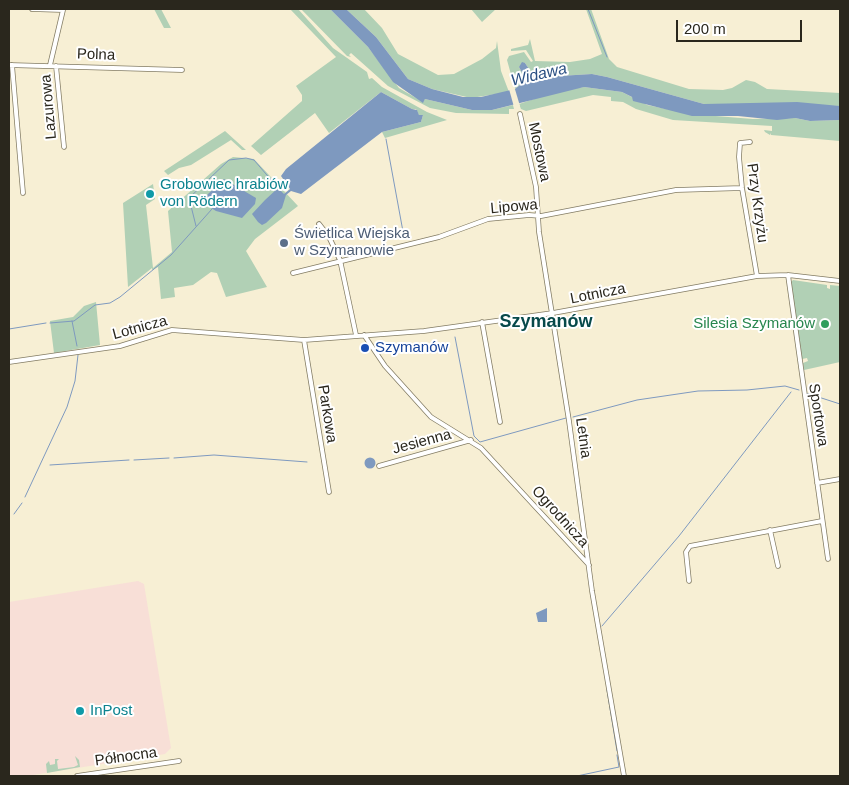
<!DOCTYPE html>
<html>
<head>
<meta charset="utf-8">
<style>
  body { margin:0 }
  #map { position:relative; width:849px; height:785px; overflow:hidden; background:#f7efd4; font-family:Helvetica,sans-serif }
  canvas { display:block }
  .frame { position:absolute; inset:0; border:10px solid #2a271d; pointer-events:none }
  .scale { position:absolute; left:676px; top:20px; width:126px; height:22px; box-sizing:border-box; border:2px solid #2a271d; border-top:0; padding-left:6px; font-size:15px; line-height:18px; white-space:nowrap; color:#2a271d; -webkit-text-stroke:4px #fff; paint-order:stroke }
</style>
</head>
<body>
<div id="map">
<canvas width="849" height="785"></canvas>
<div class="frame"></div>
<div class="scale">200 m</div>
</div>
<script>
const c = document.querySelector('canvas').getContext('2d');
c.lineJoin = 'round';
function paint(path, color) { c.fillStyle = color; c.fill(path, 'evenodd'); }
const shape = rows => new Path2D(rows.map(r => 'M' + r).join(''));
function trace(path, color, width, dash) { c.strokeStyle = color; c.lineWidth = width; c.lineCap = dash ? 'butt' : 'round'; c.setLineDash(dash || []); c.stroke(path); }
function drawText(font, color, halo, rows, align = 'center') {
  c.font = font + ' Helvetica,sans-serif'; c.lineWidth = 4; c.setLineDash([]); c.textBaseline = 'middle'; c.strokeStyle = halo; c.fillStyle = color; for (const [text, x, y, turn = 0] of rows) {
    c.save(); c.translate(x, y); c.rotate((+turn || 0) * Math.PI / 180); c.textAlign = isNaN(turn) ? turn : align; if (halo) c.strokeText(text, 0, 0); c.fillText(text, 0, 0); c.restore();
  }
}
paint(shape([
  [138,581,144,584,171,748,165,754,27,776,9,776,9,602]
]), '#f8dfd7');
paint(shape([
  [154,9,161,9,171,28,164,28],
  [290,9,298,9,333,48,367,72,369,79,372,78,382,87,427,112,447,120,385,138,382,132,421,122,423,115,419,115,416,109,412,109,381,92,329,133,315,113,261,155,251,146,302,101,302,95,296,86,336,57],
  [301,9,330,9,368,47,399,88,423,102,425,99,472,110,492,110,513,105,514,109,509,109,509,114,456,113,430,108,388,86,351,53,349,55,351,57,347,56],
  [346,9,364,9,382,28,398,54,438,75,454,74,482,59,496,48,497,41,501,71,509,92,471,98,432,89,408,79,376,37],
  [471,9,496,9,482,22],
  [586,9,591,9,609,59,617,67,689,89,723,90,732,88,746,80,755,82,767,89,840,93,840,106,704,104,607,77,592,74,543,77,533,75,525,63,519,67,526,80,515,89,507,60,509,56,524,52,531,62,533,61,526,50,511,51,511,49,528,45,530,39,535,61,570,62,590,59,602,54],
  [584,87,622,92,647,105,691,114,753,119,795,118,810,121,840,120,840,141,771,135,770,133,770,135,765,132,764,130,772,131,772,126,673,120,636,109,623,102,611,101,611,97,593,95,526,111,521,109,519,104,558,91],
  [225,131,246,150,242,150,231,140,191,165,179,168,168,175,164,171],
  [233,157,254,159,298,206,255,239,246,251,267,287,226,297,217,273,211,272,193,285,174,288,175,297,161,299,158,267,152,270,152,268,128,287,123,203,153,184,155,199,146,205,153,268,172,252,168,211,221,164],
  [793,280,827,285,827,288,830,289,830,285,840,286,840,362,804,370,803,363,808,361,807,358,802,359,791,282],
  [96,302,100,345,54,353,50,321,73,317,84,306],
  [75,756,79,760,80,767,47,773,46,764,49,761,50,765,55,764,55,759,59,759,57,761,58,769,74,767,78,765]
]), '#b1d0b5');
paint(shape([
  [330,9,346,9,376,37,408,79,432,89,463,97,481,97,515,89,526,80,519,67,522,62,525,63,533,75,543,77,592,74,607,77,704,104,797,102,840,106,840,120,810,121,795,118,777,120,738,116,692,116,633,101,632,97,622,92,584,87,492,110,472,110,425,99,423,103,393,82,368,47],
  [381,92,412,109,417,110,419,115,423,115,421,122,382,132,301,194,291,191,286,195,282,208,266,223,262,225,258,222,252,214,265,200,278,188,284,194,290,189,281,176,286,169],
  [224,179,256,198,255,204,242,218,216,211,203,203,208,194],
  '364.5 463a5.5 5.5 0 1 1 11 0a5.5 5.5 0 1 1-11 0Z',
  [547,608,547,622,538,622,536,613]
]), '#7e99bf');
paint(shape([
  [514,86,520,106,514,107,509,89]
]), '#f7efd4');
trace(shape([
  [588,9,607,57],
  [386,139,404,237],
  [196,226,189,198,229,160,246,158,254,160,278,188],
  [72,321,77,346],
  [50,323,74,321,95,305,110,303,120,297,171,255,212,209],
  [9,329,46,323],
  [455,337,474,436,480,442,566,418],
  [806,393,840,404],
  [573,417,637,400,698,391,747,390,785,386,799,390],
  [174,458,214,455,307,462],
  [134,460,169,458],
  [50,465,129,460],
  [25,497,67,407,75,381,78,355],
  [14,514,22,503],
  [602,626,679,536,791,392],
  [607,690,617,751],
  [577,776,619,767,617,755]
]), '#7e99bf', 1);
const street = shape([
  [32,9,63,10,50,65],
  [9,65,182,70],
  [12,65,23,193],
  [56,66,64,147],
  [520,114,536,187,539,232,569,421,592,591,624,776],
  [750,142,740,143,739,157,742,188,757,276],
  [319,224,329,237,340,260,356,335],
  [293,273,439,237,488,219,529,215,541,216,676,190,742,188],
  [788,275,828,559],
  [482,322,500,422],
  [364,335,385,366,431,417,481,448,589,565],
  [304,340,329,492],
  [9,362,120,346,172,330,304,340,424,331,553,313,757,276,788,275,840,281],
  [379,466,471,440],
  [817,483,840,479],
  [770,530,778,566],
  [689,581,686,552,690,546,822,521],
  [77,776,179,761]
]);
trace(street, '#837c64', 5.5);
trace(street, '#fff', 4);
for (const [x, y, r, color] of [
  [150,194,5,"#0f9aa8"],
  [284,243,5,"#5c6f8a"],
  [825,324,5,"#2e9e5b"],
  [365,348,5,"#1a4fb4"],
  [80,711,5,"#0f9aa8"]
]) { const dot = new Path2D(); dot.arc(x, y, r, 0, 2 * Math.PI); c.fillStyle = color; c.fill(dot); trace(dot, '#fff', 2); }
drawText('15px', '#2a271d', '#fff', [
  ["Polna",96,55,2],
  ["Lazurowa",49,107,-95],
  ["Mostowa",539,152,78],
  ["Przy Krzyżu",757,203,82],
  ["Lipowa",514,207,-5],
  ["Lotnicza",598,294,-11],
  ["Lotnicza",140,328,-15],
  ["Parkowa",327,414,81],
  ["Sportowa",818,415,81],
  ["Letnia",583,438,82],
  ["Jesienna",422,442,-15],
  ["Ogrodnicza",560,517,48],
  ["Północna",126,757,-8]
]);
drawText('15px', '#0d838f', '#fff', [
  ["Grobowiec hrabiów",160,185],
  ["von Rödern",160,202],
  ["InPost",90,711]
], 'left');
drawText('15px', '#4e5e75', '#fff', [
  ["Świetlica Wiejska",294,234],
  ["w Szymanowie",294,251]
], 'left');
drawText('15px', '#27864d', '#fff', [
  ["Silesia Szymanów",815,324]
], 'right');
drawText('15px', '#164399', '#fff', [
  ["Szymanów",375,348]
], 'left');
drawText('italic 16px', '#2b5083', '#fff', [
  ["Widawa",539,75,-13]
]);
drawText('bold 18px', '#07494a', '#fff', [
  ["Szymanów",546,322]
]);
</script>
</body>
</html>
